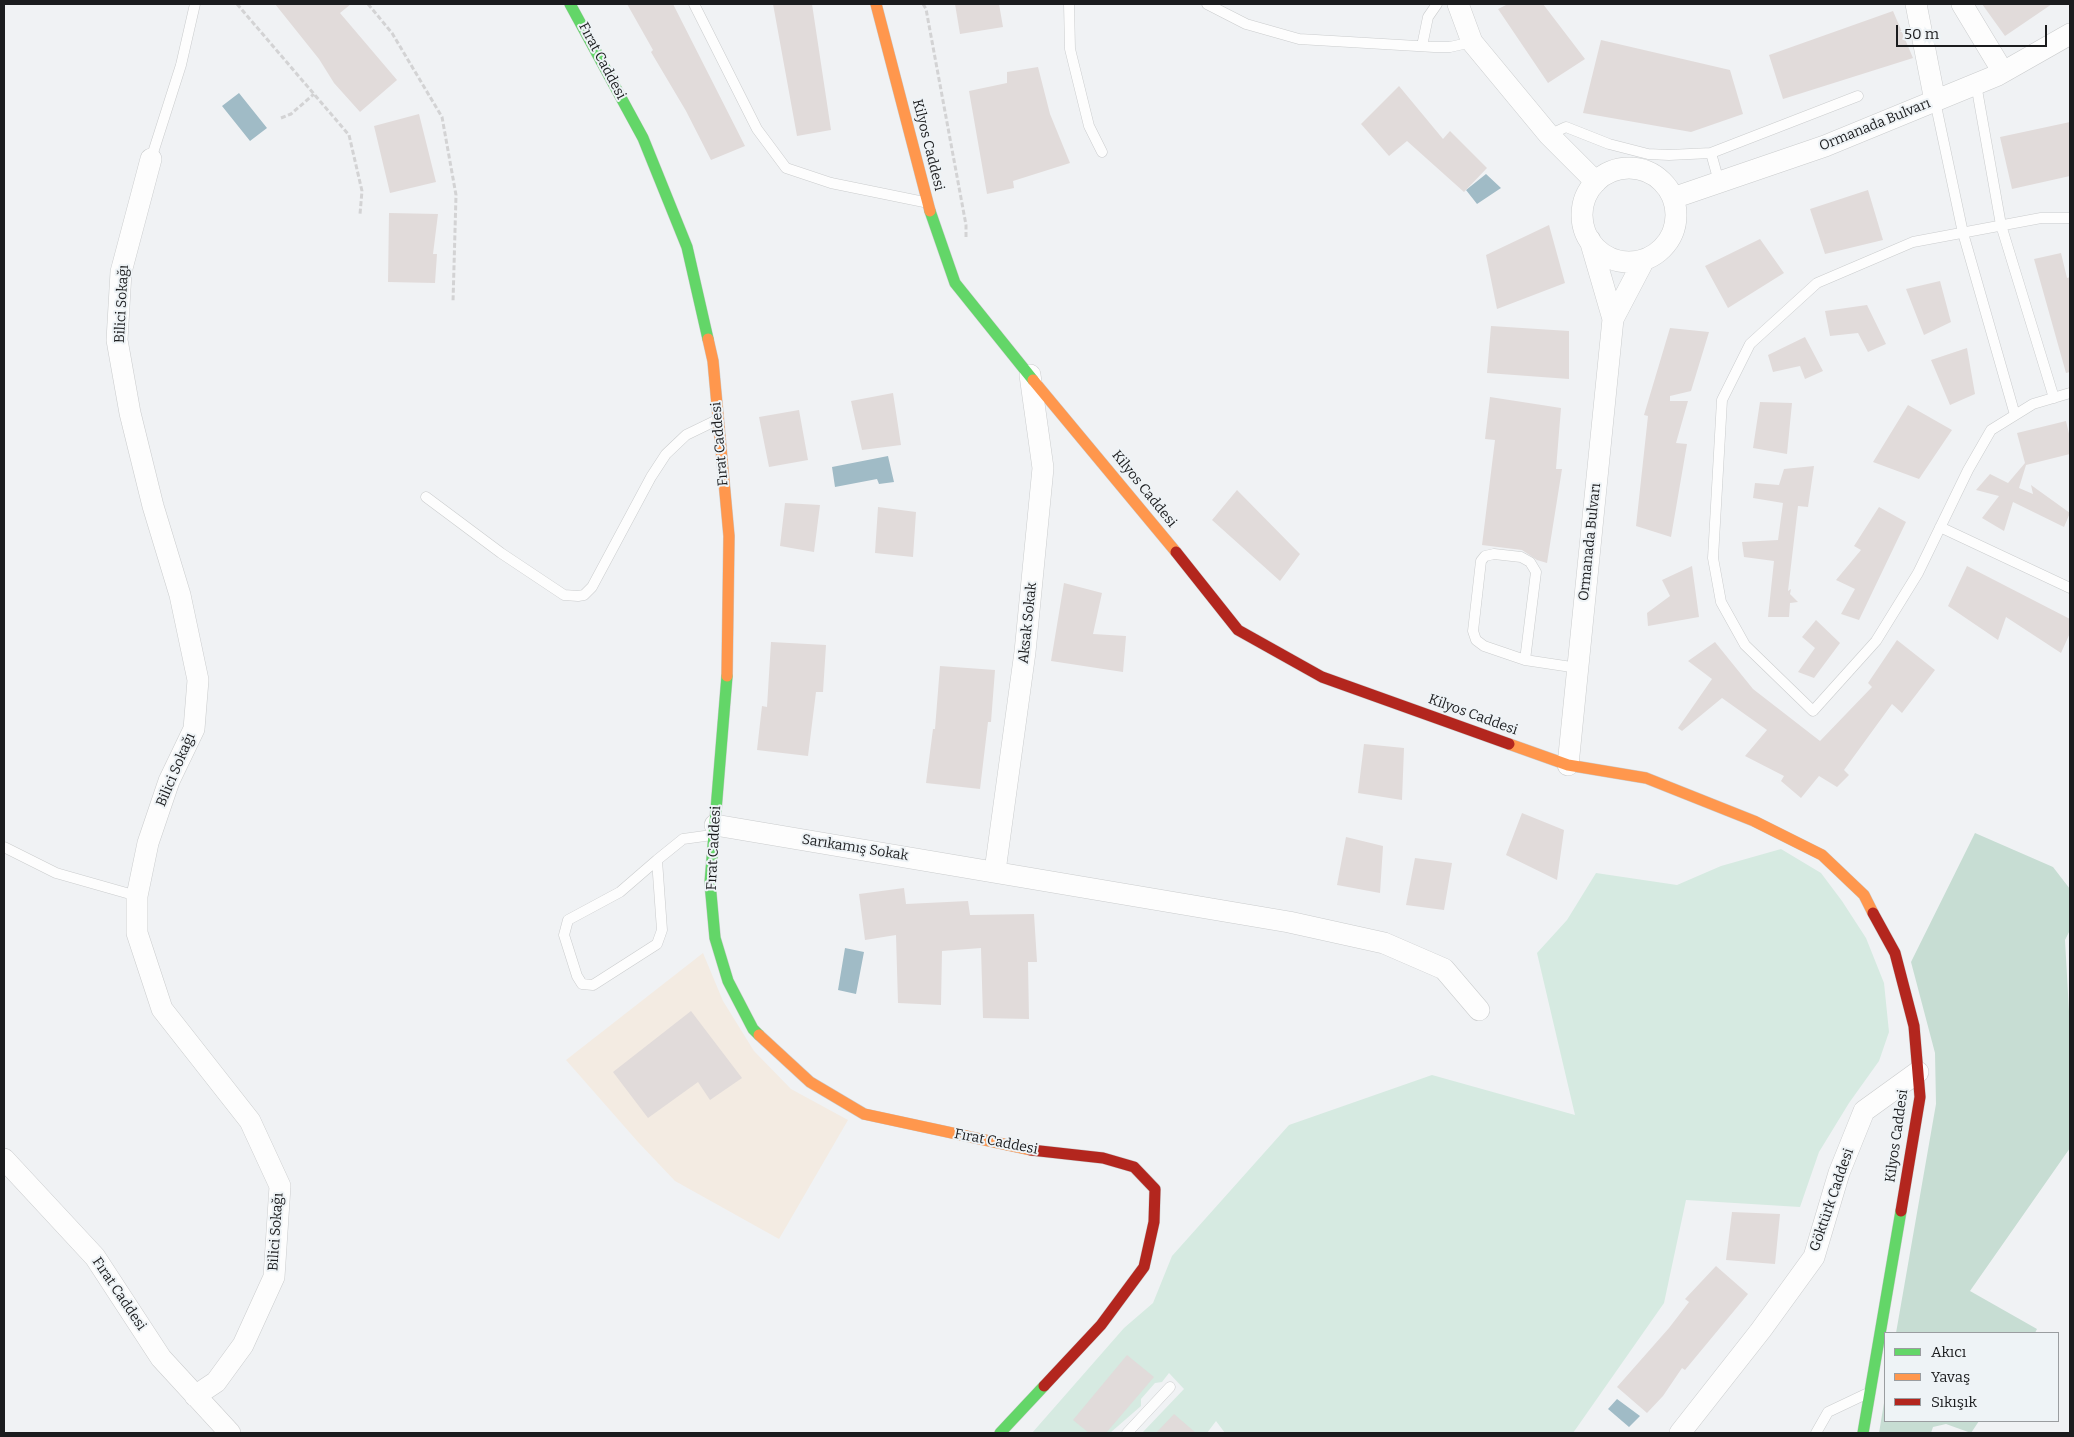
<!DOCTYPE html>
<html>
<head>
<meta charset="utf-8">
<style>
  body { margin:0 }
  #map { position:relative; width:2074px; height:1437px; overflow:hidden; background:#f0f2f4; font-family:Bitter,serif }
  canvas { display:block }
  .frame { position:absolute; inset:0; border:5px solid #1b1c1e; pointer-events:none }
  .legend { position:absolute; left:1884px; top:1332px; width:175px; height:90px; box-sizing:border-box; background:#eef3f6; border:1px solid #9a9da0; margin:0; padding:6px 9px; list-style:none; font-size:15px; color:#1b1c1e }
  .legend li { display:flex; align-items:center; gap:10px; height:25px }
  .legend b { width:25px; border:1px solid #9a9da0 }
  .scale { position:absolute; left:1896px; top:25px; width:151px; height:22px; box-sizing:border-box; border:2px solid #1b1c1e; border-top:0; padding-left:6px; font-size:15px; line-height:18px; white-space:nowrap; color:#1b1c1e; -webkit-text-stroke:4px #eef3f6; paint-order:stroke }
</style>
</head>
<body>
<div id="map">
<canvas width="2074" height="1437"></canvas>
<div class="frame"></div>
<ul class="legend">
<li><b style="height:6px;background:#63d668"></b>Akıcı</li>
<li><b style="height:6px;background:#ff974d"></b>Yavaş</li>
<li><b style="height:6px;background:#b3261e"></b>Sıkışık</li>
</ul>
<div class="scale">50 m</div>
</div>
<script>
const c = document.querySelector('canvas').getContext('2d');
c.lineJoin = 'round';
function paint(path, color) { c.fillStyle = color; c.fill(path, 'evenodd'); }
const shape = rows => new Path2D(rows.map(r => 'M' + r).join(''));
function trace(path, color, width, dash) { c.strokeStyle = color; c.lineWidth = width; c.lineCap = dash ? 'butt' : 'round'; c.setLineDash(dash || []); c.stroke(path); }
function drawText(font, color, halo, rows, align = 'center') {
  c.font = font + ' Bitter,serif'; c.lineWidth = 4; c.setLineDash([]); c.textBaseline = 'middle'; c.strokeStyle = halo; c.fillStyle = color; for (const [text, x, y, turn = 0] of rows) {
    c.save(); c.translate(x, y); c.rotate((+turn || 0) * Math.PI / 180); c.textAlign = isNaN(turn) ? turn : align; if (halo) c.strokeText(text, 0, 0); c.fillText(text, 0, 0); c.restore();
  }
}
paint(shape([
  [703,953,723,1001,754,1051,791,1089,848,1120,779,1239,675,1181,638,1142,566,1060]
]), '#f3ebe2');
paint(shape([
  [1781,849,1821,873,1842,901,1866,938,1884,983,1889,1032,1879,1061,1849,1103,1819,1152,1800,1207,1686,1200,1664,1303,1573,1433,1225,1433,1216,1421,1207,1433,1142,1433,1184,1389,1169,1373,1162,1382,1155,1383,1141,1399,1141,1406,1110,1433,1032,1433,1124,1328,1153,1303,1172,1256,1289,1125,1432,1075,1575,1115,1537,953,1567,920,1596,873,1677,885,1721,866]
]), '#d6eae1');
paint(shape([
  [1975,833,2053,867,2070,889,2070,930,2065,940,2070,1029,2070,1148,1970,1291,2037,1329,2035,1333,1896,1333,1936,1104,1935,1053,1911,962],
  [1885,1397,1885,1421,1979,1421,1971,1433,1946,1424,1933,1427,1931,1433,1879,1433]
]), '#c7ddd3');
paint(shape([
  [239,93,267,128,250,141,222,106],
  [1486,174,1501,188,1477,204,1466,190],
  [888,456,894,482,879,484,877,479,835,487,832,467],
  [845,948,864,952,856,994,838,990],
  [1617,1399,1640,1416,1629,1427,1608,1409]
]), '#a0bbc6');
paint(shape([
  [275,4,351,4,340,13,397,80,360,112,334,83,319,59],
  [627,4,673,4,745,146,711,160,686,111,651,52,653,50],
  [773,4,812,4,831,130,797,136],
  [955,4,999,4,1003,27,960,34],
  [1508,4,1543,4,1585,59,1548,83,1498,9],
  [1982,4,2052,4,2005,36],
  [1893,11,1913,58,1783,99,1769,55],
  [1601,40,1730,70,1743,114,1691,132,1583,113],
  [1038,67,1050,114,1070,163,1013,181,1014,188,987,194,969,91,1007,83,1007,72],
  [1399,86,1443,139,1450,131,1487,168,1464,192,1407,141,1389,156,1361,124],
  [419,114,436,182,390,193,374,126],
  [2070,122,2070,176,2012,189,2000,137],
  [1868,190,1883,240,1825,254,1810,209],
  [389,213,438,214,433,254,437,254,435,283,388,282],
  [1549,225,1565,283,1497,309,1486,255],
  [1760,239,1784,273,1728,308,1705,266],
  [2061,253,2067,278,2070,277,2070,372,2066,373,2034,259],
  [1940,281,1951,322,1924,335,1906,289],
  [1867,305,1886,344,1868,352,1858,333,1830,336,1825,311],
  [1491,326,1569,331,1569,379,1487,373],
  [1670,328,1709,332,1691,391,1670,396,1670,401,1688,401,1676,443,1687,444,1671,537,1636,526,1648,416,1644,415],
  [1805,337,1823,371,1805,379,1800,366,1773,372,1768,355],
  [1967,348,1975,394,1950,405,1931,360],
  [893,393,901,445,862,450,851,401],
  [1490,397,1561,408,1556,469,1562,469,1547,563,1537,560,1522,550,1482,545,1495,440,1485,439],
  [1760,402,1792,403,1787,454,1753,448],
  [1908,405,1952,430,1919,479,1873,462],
  [799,410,808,460,769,467,759,417],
  [2066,421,2070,438,2070,454,2026,465,2019,488,2033,494,2031,485,2070,513,2064,527,2013,502,2004,531,1982,518,1999,496,1976,490,1990,474,2008,483,2025,463,2017,433],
  [1814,466,1808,507,1798,506,1788,591,1791,589,1790,594,1798,602,1790,603,1789,617,1768,617,1774,561,1744,557,1742,542,1778,540,1783,503,1753,498,1755,483,1779,485,1784,469],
  [1237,490,1300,554,1280,581,1212,520],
  [785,503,820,505,814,552,780,546],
  [878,507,916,512,913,557,875,553],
  [1879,507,1906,522,1859,620,1841,614,1855,589,1836,580,1861,550,1854,546],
  [1692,566,1699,617,1648,626,1647,613,1670,596,1662,580],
  [1967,566,2070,619,2070,633,2061,653,2006,617,1998,640,1948,606],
  [1064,583,1102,593,1093,634,1126,636,1123,672,1051,661],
  [1816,620,1840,643,1814,678,1798,672,1815,648,1802,637],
  [1897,640,1935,670,1902,713,1892,704,1844,770,1849,775,1837,787,1819,776,1801,798,1781,781,1784,776,1745,756,1767,730,1722,698,1682,731,1678,728,1712,679,1688,661,1715,642,1753,689,1820,741,1872,687,1868,683],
  [771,642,826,645,823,692,816,692,808,756,757,750,762,706,767,707],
  [940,666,995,670,991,722,988,722,980,789,926,783,933,729,935,729],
  [1364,744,1404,748,1402,800,1358,793],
  [1522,813,1564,830,1557,880,1506,855],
  [1346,837,1383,846,1380,893,1337,885],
  [1415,858,1452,863,1444,910,1406,905],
  [904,888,906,904,968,901,970,915,1034,914,1037,962,1028,962,1029,1019,983,1018,981,948,942,951,941,1005,898,1003,896,935,865,940,859,894],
  [691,1011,742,1078,710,1100,698,1082,648,1118,613,1072],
  [1732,1212,1780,1214,1775,1264,1726,1260],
  [1716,1266,1748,1294,1685,1370,1682,1368,1663,1396,1647,1413,1617,1387,1669,1328,1689,1302,1685,1299],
  [1127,1355,1154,1377,1106,1433,1089,1433,1073,1420],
  [1174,1414,1196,1433,1156,1433]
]), '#e1dbda');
const lane = shape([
  [694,4,757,129,786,168,831,183,924,202],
  [1069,4,1070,49,1089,126,1102,152],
  [1207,4,1246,24,1299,39,1434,47,1450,47,1472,42],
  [1422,46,1428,17,1437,4],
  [1976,84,2001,225,2054,398],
  [1935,101,1963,233,2015,415],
  [1549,135,1566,127,1609,144,1648,154,1669,155,1711,153,1858,96],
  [1711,153,1719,182],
  [151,159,181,65,195,4],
  [2070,218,2041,218,1913,242,1817,283,1750,344,1722,400,1713,558,1721,602,1745,645,1813,711,1876,641,1918,573,1968,470,1991,430,2033,404,2070,393],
  [426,497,501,553,564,595,578,596,584,595,592,587,651,477,666,454,686,435,717,420],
  [1940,527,2070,588],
  [1525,660,1536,572,1530,562,1521,557,1494,554,1485,556,1481,561,1473,631,1476,640,1484,646,1525,660,1578,668],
  [4,847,56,873,137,896],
  [657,860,662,930,657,944,593,985,582,984,577,976,564,935,568,920,620,892,657,860,683,839,712,835],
  [1127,1433,1170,1387],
  [1816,1433,1828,1412,1866,1394]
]);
const street = shape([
  [1458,4,1472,42,1549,135,1596,182],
  [1916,4,1935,101],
  [1962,4,2003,72],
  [151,159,121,272,117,340,130,413,153,506,180,595,198,680,194,729,169,781,148,843,137,896,137,933,162,1009,250,1121,280,1186,274,1277,243,1345,216,1382,195,1396],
  '1582 215a47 47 0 1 1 94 0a47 47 0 1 1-94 0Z',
  [1673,198,1825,146,1998,75,2070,34],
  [1590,240,1613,319],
  [1568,765,1613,319,1644,260],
  [715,825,1289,922,1384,943,1444,969,1479,1010],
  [995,871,1025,652,1043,468,1030,375],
  [4,1159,95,1257,161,1358,230,1433],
  [1680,1433,1761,1330,1814,1257,1839,1173,1864,1111,1918,1072]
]);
const fast = shape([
  [570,4,643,138,687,247,708,339],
  [930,211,955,283,1033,380],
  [727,676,710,883,715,938,728,981,753,1029,759,1035],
  [1000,1433,1044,1386],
  [1863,1433,1901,1211]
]);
const slow = shape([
  [876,4,930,211],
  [708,339,713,361,729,536,727,676],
  [1033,380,1176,552],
  [1509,744,1568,765,1646,778,1754,821,1822,855,1864,895,1873,913],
  [759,1035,810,1082,864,1114,1031,1150]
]);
const jam = shape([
  [1176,552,1238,630,1322,677,1509,744],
  [1873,913,1895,953,1914,1026,1920,1097,1901,1211],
  [1031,1150,1103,1158,1134,1167,1155,1189,1154,1222,1144,1267,1101,1325,1044,1386]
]);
trace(lane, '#cacccd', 11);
trace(street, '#cacccd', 22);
trace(fast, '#cacccd', 12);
trace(slow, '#cacccd', 12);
trace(jam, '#cacccd', 12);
trace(shape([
  [237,4,349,135,362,191,360,214],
  [368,4,392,33,442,117,456,195,453,302],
  [923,4,926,9,966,225,966,239],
  [281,118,291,114,314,94]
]), '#d3d3d4', 3, [5, 2.5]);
trace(lane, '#fdfdfd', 10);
trace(street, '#fdfdfd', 21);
trace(fast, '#63d668', 11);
trace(slow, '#ff974d', 11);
trace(jam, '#b3261e', 11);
drawText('14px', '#1b1c1e', '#eef3f6', [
  ["Fırat Caddesi",602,61,62],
  ["Ormanada Bulvarı",1875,125,-22],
  ["Kilyos Caddesi",928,145,76],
  ["Bilici Sokağı",122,304,-87],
  ["Fırat Caddesi",720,444,-95],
  ["Kilyos Caddesi",1144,489,51],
  ["Ormanada Bulvarı",1590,542,-84],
  ["Aksak Sokak",1028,623,-84],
  ["Kilyos Caddesi",1473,715,20],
  ["Bilici Sokağı",176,770,-67],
  ["Fırat Caddesi",714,848,-87],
  ["Sarıkamış Sokak",855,848,9],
  ["Kilyos Caddesi",1897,1136,-82],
  ["Fırat Caddesi",996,1142,11],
  ["Göktürk Caddesi",1832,1200,-71],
  ["Bilici Sokağı",276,1232,-86],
  ["Fırat Caddesi",119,1294,56]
]);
</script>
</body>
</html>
